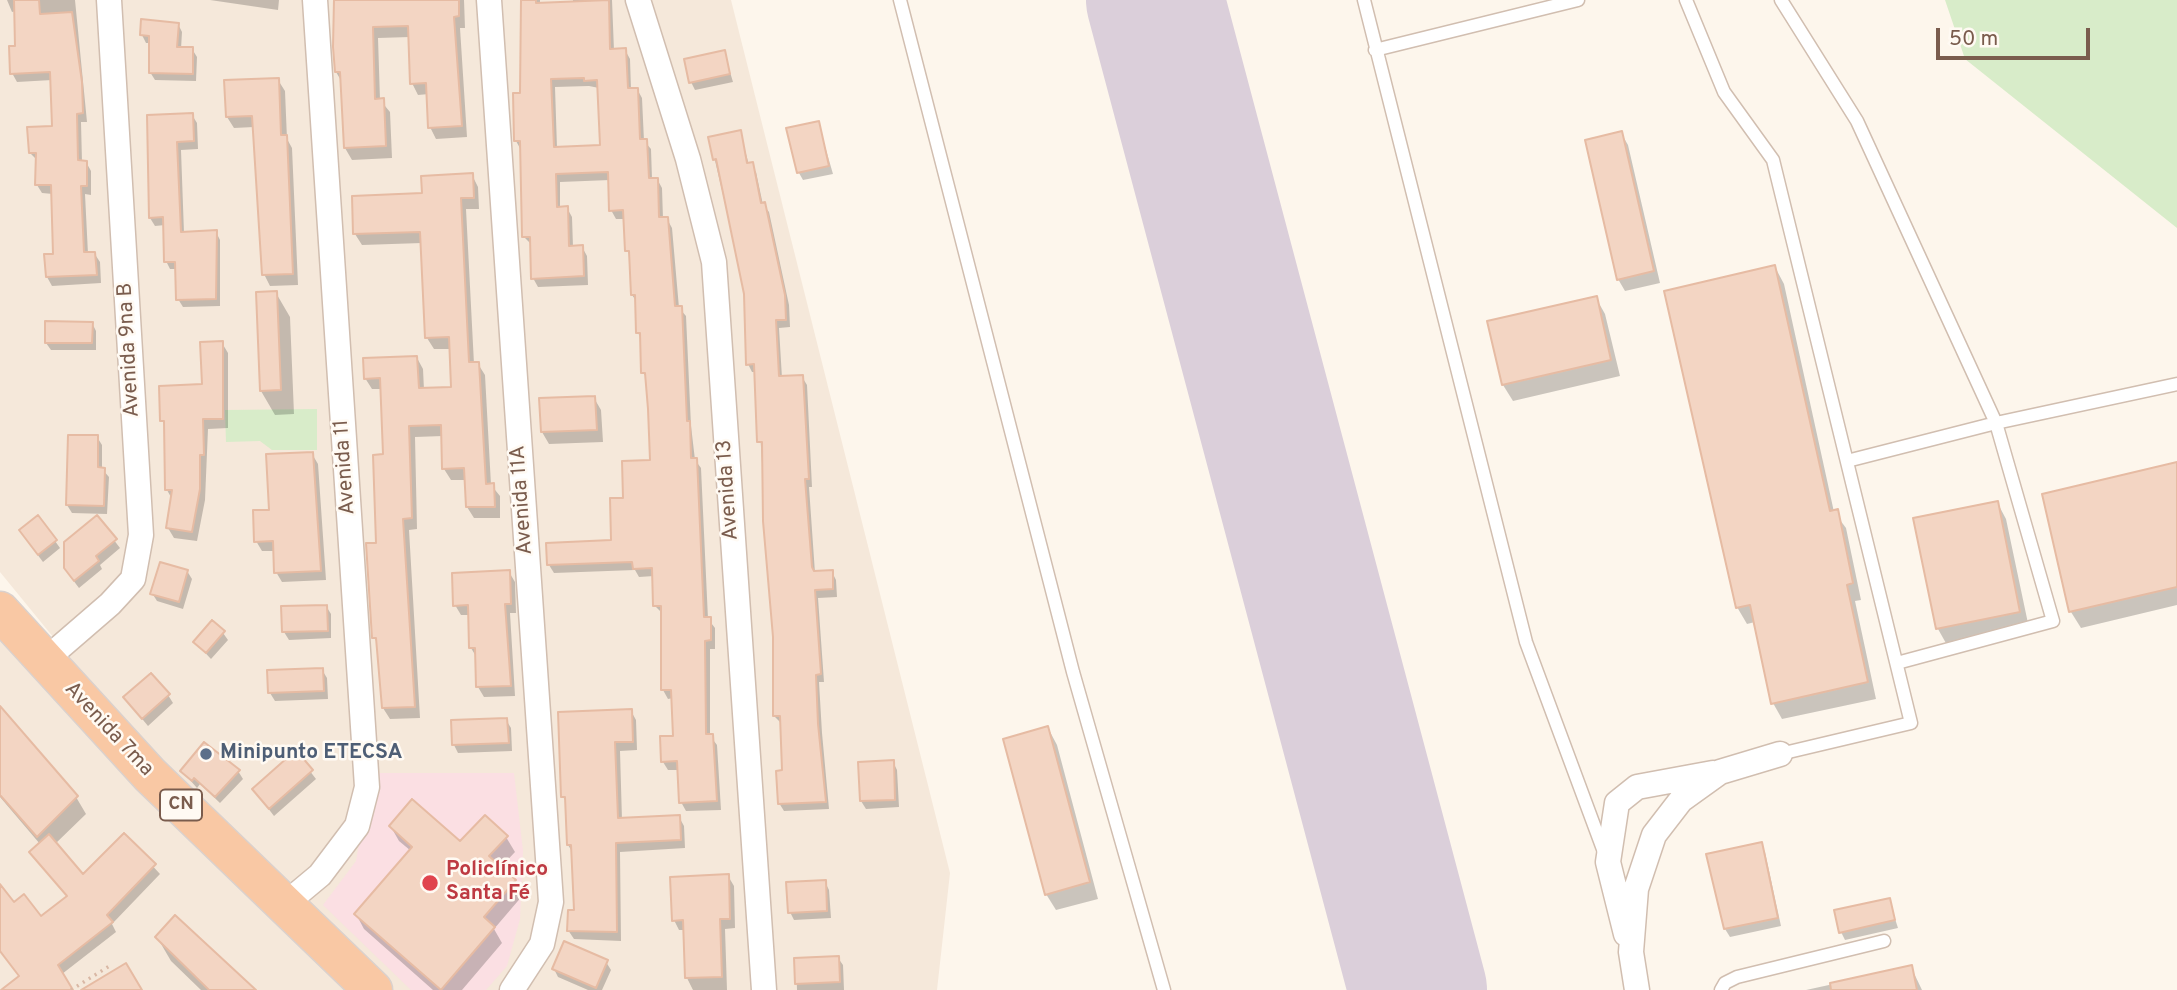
<!DOCTYPE html>
<html>
<head>
<meta charset="utf-8">
<style>
  body { margin:0 }
  #map { position:relative; width:2177px; height:990px; overflow:hidden; background:#fdf6ec; font-family:Overpass,sans-serif }
  canvas { display:block }
  .scale { position:absolute; left:1936px; top:28px; width:154px; height:32px; box-sizing:border-box; border:4px solid #7a5c4d; border-top:0; padding-left:9px; font-size:21px; line-height:24px; white-space:nowrap; color:#7a5c4d; -webkit-text-stroke:5px #fffaf3; paint-order:stroke }
</style>
</head>
<body>
<div id="map">
<canvas width="2177" height="990"></canvas>
<div class="scale">50 m</div>
</div>
<script>
const c = document.querySelector('canvas').getContext('2d');
c.lineJoin = 'round';
function paint(path, color) { c.fillStyle = color; c.fill(path, 'evenodd'); }
const shape = rows => new Path2D(rows.map(r => 'M' + r).join(''));
function trace(path, color, width, dash) { c.strokeStyle = color; c.lineWidth = width; c.lineCap = dash ? 'butt' : 'round'; c.setLineDash(dash || []); c.stroke(path); }
function drawText(font, color, halo, rows, align = 'center') {
  c.font = font + ' Overpass,sans-serif'; c.lineWidth = 5; c.setLineDash([]); c.textBaseline = 'middle'; c.strokeStyle = halo; c.fillStyle = color; for (const [text, x, y, turn = 0] of rows) {
    c.save(); c.translate(x, y); c.rotate((+turn || 0) * Math.PI / 180); c.textAlign = isNaN(turn) ? turn : align; if (halo) c.strokeText(text, 0, 0); c.fillText(text, 0, 0); c.restore();
  }
}
paint(shape([
  [0,0,731,0,950,873,937,990,383,990,152,758,0,572],
  [0,616,359,990,0,990]
]), '#f5e8da');
paint(shape([
  [371,773,514,773,523,851,520,919,507,966,486,990,411,990,323,905,356,861]
]), '#fbdfe3');
paint(shape([
  [1945,0,2177,0,2177,228,1965,59],
  [317,409,317,450,272,450,260,441,226,442,225,410]
]), '#d8ecc9');
paint(shape([
  [7,0,75,0,87,122,81,122,82,162,86,162,91,171,91,195,85,194,88,254,94,253,100,262,101,283,52,286,47,277,55,255,53,194,42,193,37,185,38,161,30,153,54,128,52,80,17,82,12,73,17,48,16,11,12,12],
  [210,0,279,0,278,10],
  [335,0,464,0,465,28,460,28,467,137,436,139,430,127,429,94,418,95,412,83,410,37,378,38,380,100,390,112,392,158,352,160,345,148,342,82,336,72],
  [522,0,540,0,540,5,573,3,573,0,612,0,614,51,625,50,630,59,631,90,637,89,642,98,644,141,651,149,652,179,657,179,662,188,663,219,667,219,672,228,679,308,686,316,691,426,695,460,701,468,708,619,715,628,715,649,710,649,710,736,717,745,721,810,686,811,681,802,679,770,668,770,663,762,674,737,673,698,668,699,663,690,663,614,655,606,654,576,639,577,635,570,554,573,549,565,613,542,625,500,652,462,647,379,643,372,642,340,638,333,637,302,632,295,626,219,616,219,611,210,610,180,560,182,560,208,567,208,572,217,573,247,582,247,587,256,588,285,538,287,533,278,532,245,524,237,521,150,516,141,522,94],
  [589,86,599,88,602,147,557,148,555,87],
  [178,24,182,32,181,49,192,49,197,57,196,81,155,80,150,72,151,43,146,43,142,35],
  [724,52,733,82,695,90,691,82],
  [278,80,285,91,287,139,292,148,298,285,270,286,264,274,254,127,234,128,227,117,226,82],
  [192,115,197,123,198,149,181,150,184,233,216,232,220,240,220,306,183,307,178,299,177,269,170,269,166,261,165,225,155,226,150,218,149,116],
  [818,122,833,174,803,180,799,173],
  [740,132,749,165,756,172,763,205,769,212,789,305,790,327,779,328,782,378,802,377,807,385,812,487,809,487,815,573,832,572,836,580,837,597,818,598,824,682,819,682,822,733,829,809,784,811,779,803,784,772,782,724,774,716,777,688,756,372,752,372,748,364,746,294,710,139],
  [1621,133,1628,145,1660,283,1625,291,1618,279],
  [472,175,478,187,479,209,466,209,474,364,478,364,485,375,491,485,500,496,500,518,474,518,467,507,467,480,451,480,444,469,443,436,415,437,417,529,409,530,420,718,390,719,383,708,379,646,374,637,385,456,382,389,372,389,365,378,417,358,423,369,424,390,453,388,451,349,434,349,427,338,422,243,362,245,355,234,423,195],
  [1775,267,1784,284,1834,512,1846,528,1861,600,1855,601,1876,699,1782,719,1773,703,1755,622,1747,624,1737,607],
  [276,293,290,317,294,414,275,415,261,391],
  [1596,298,1605,314,1620,376,1513,401,1503,385,1489,322],
  [92,323,96,331,96,350,51,350,46,343],
  [222,343,228,353,228,428,208,429,205,500,197,541,174,538,168,528,172,499,167,490,166,428,162,420,204,386],
  [594,398,601,410,603,442,549,444,542,432],
  [97,437,102,445,102,469,109,477,107,514,72,513,67,505],
  [312,454,318,464,326,580,282,582,276,572,275,551,262,551,256,541,271,511],
  [2177,464,2177,605,2081,628,2071,612,2044,496],
  [1997,502,2006,519,2029,628,1947,645,1938,629,1915,519],
  [97,518,120,548,100,565,102,569,79,588,70,576],
  [25,538,55,541,60,548,43,562],
  [187,571,192,579,183,609,157,601,152,593],
  [509,572,515,582,516,613,510,613,515,696,484,697,478,687,477,658,471,648,470,615,461,615,455,605],
  [326,606,331,614,331,638,289,640,284,632],
  [223,633,228,640,211,659,195,642],
  [322,670,327,678,328,699,275,701,270,693],
  [168,695,173,703,148,726,125,698],
  [0,708,76,797,86,814,55,844,83,877,124,835,160,874,112,924,116,932,62,974,71,990,38,990,0,934,0,887,13,904,40,918,68,897,31,852,40,844,0,797],
  [631,711,636,720,637,750,620,751,622,820,679,817,684,826,685,848,620,852,621,941,574,939,568,930,576,912,573,853,568,845,567,803,563,797],
  [506,720,511,728,512,751,458,753,454,745],
  [1048,728,1057,745,1098,899,1056,910,1046,894],
  [296,753,316,779,274,816,254,790],
  [893,762,897,770,899,807,866,809,861,801],
  [182,771,238,771,243,779,220,803,200,784,197,788],
  [391,827,461,844,506,837,515,852,500,868,514,881,523,895,494,929,502,943,462,990,433,990,364,929,356,914,411,851,399,841],
  [1761,844,1765,852,1781,926,1730,937,1725,929],
  [728,876,734,886,735,928,725,929,727,990,693,990,687,978,685,930,679,930,674,920],
  [825,882,829,890,831,918,794,920,790,912],
  [1889,900,1898,928,1845,940,1841,932],
  [157,937,254,990,201,990,171,961],
  [838,958,843,965,844,990,797,990,796,960],
  [606,962,611,970,602,990,588,990,558,977,554,969],
  [1911,967,1922,990,1806,990]
]), '#0003');
trace(shape([
  [1155,0,1418,990]
]), '#dbcfda', 138);
const building = shape([
  [14,0,39,0,40,14,72,12,82,82,83,113,77,114,78,160,87,161,87,186,81,186,84,252,95,252,97,275,46,277,44,254,53,254,51,185,35,185,36,153,29,153,27,127,52,126,50,72,10,74,9,46,15,46,14,0],
  [334,0,459,0,459,16,454,17,462,126,428,128,426,83,410,84,408,26,373,27,375,99,384,98,386,146,344,148,340,72,335,72,333,47,334,0],
  [521,0,536,0,536,3,609,0,610,49,626,48,628,88,638,88,640,139,647,139,649,178,658,178,659,217,668,217,675,306,682,306,687,421,690,421,691,458,697,458,704,617,711,617,711,640,705,641,706,734,713,734,717,801,679,803,677,761,661,762,660,736,673,736,671,690,661,690,661,606,653,606,652,568,633,569,632,562,547,565,546,543,611,540,610,498,623,498,622,461,650,460,648,409,645,373,641,373,640,333,636,333,635,295,631,295,629,251,625,251,623,210,609,211,608,172,556,174,557,207,568,206,569,246,583,245,584,276,531,279,530,237,522,237,520,141,514,141,513,93,520,93,521,0],
  [584,78,584,81,597,80,600,145,554,147,551,79,584,78],
  [141,19,179,23,177,47,193,47,193,74,149,73,149,36,140,35,141,19],
  [725,50,730,74,689,83,684,59,725,50],
  [279,78,281,135,287,135,293,274,262,275,252,116,226,117,224,80,279,78],
  [193,113,194,141,177,142,181,232,217,230,216,299,176,300,175,262,164,262,163,217,149,218,147,115,193,113],
  [819,121,829,166,797,173,786,128,819,121],
  [741,130,747,163,753,162,761,203,765,202,785,295,786,320,776,320,779,376,803,375,809,479,805,479,812,567,814,571,833,570,833,589,815,590,821,674,816,675,818,724,826,802,778,804,776,771,782,770,780,716,773,716,773,637,763,521,762,442,757,442,754,364,746,365,744,294,716,159,713,160,708,137,741,130],
  [1622,131,1654,271,1617,280,1585,140,1622,131],
  [473,173,474,198,461,198,469,362,479,362,486,484,494,483,495,507,466,507,464,468,442,469,441,425,409,426,412,518,403,519,415,707,382,708,376,638,372,638,366,543,376,543,373,455,383,454,380,378,364,379,363,358,417,356,419,388,451,387,449,337,425,338,420,232,353,234,352,196,422,193,421,176,473,173],
  [1775,265,1830,511,1838,509,1853,583,1847,585,1868,682,1771,704,1750,605,1736,608,1664,291,1775,265],
  [277,291,281,390,260,391,256,292,277,291],
  [1597,296,1611,360,1502,385,1487,321,1597,296],
  [45,321,93,322,92,343,45,343,45,321],
  [223,341,223,419,203,419,204,455,200,455,200,489,192,532,166,528,172,490,165,490,164,421,160,421,159,386,202,384,200,342,223,341],
  [595,396,597,430,541,432,539,398,595,396],
  [68,435,98,435,98,467,105,468,104,506,66,505,68,435],
  [313,452,321,571,274,573,273,541,254,542,253,510,269,510,266,454,313,452],
  [2177,462,2177,587,2069,612,2042,494,2177,462],
  [1998,501,2020,612,1936,629,1913,518,1998,501],
  [38,515,57,540,38,555,19,530,38,515],
  [97,515,117,539,96,556,99,561,74,581,64,568,64,542,97,515],
  [160,562,188,570,179,602,150,594,160,562],
  [510,570,511,604,505,604,511,686,476,687,475,648,469,648,468,605,453,606,452,573,510,570],
  [327,605,328,631,282,632,281,606,327,605],
  [212,620,225,631,206,653,193,642,212,620],
  [323,668,324,691,268,693,267,670,323,668],
  [151,673,170,694,142,719,123,697,151,673],
  [0,706,78,796,37,837,0,795,0,706],
  [632,709,633,742,615,742,618,818,680,815,681,840,616,843,617,932,567,931,568,910,574,910,571,845,567,845,565,797,561,797,558,712,632,709],
  [507,718,509,743,452,745,451,720,507,718],
  [1048,726,1090,882,1045,895,1003,739,1048,726],
  [204,742,240,770,215,797,194,778,192,781,180,771,204,742],
  [296,750,313,770,269,809,252,789,296,750],
  [894,760,895,800,860,801,858,762,894,760],
  [412,799,460,841,485,815,508,836,489,856,516,880,484,917,495,927,441,990,354,914,412,847,389,826,412,799],
  [124,833,156,864,107,915,113,922,58,965,73,990,1,990,19,976,0,951,0,884,14,902,24,894,41,916,67,896,29,852,49,834,83,874,124,833],
  [1762,842,1778,918,1724,929,1706,854,1762,842],
  [729,874,730,919,720,919,722,977,685,978,683,920,672,921,670,877,729,874],
  [826,880,827,911,788,913,786,882,826,880],
  [1890,898,1895,920,1839,933,1834,910,1890,898],
  [175,915,256,990,209,990,155,937,175,915],
  [564,941,608,960,596,988,552,969,564,941],
  [839,956,840,982,795,984,794,958,839,956],
  [126,963,142,990,81,990,126,963],
  [1912,965,1917,990,1831,990,1830,983,1912,965]
]);
paint(building, '#f3d5c3');
trace(building, '#e6bba3', 2);
const service = shape([
  [900,0,1073,672,1164,990],
  [1364,0,1526,642,1604,852],
  [1686,0,1724,92,1773,160,1911,723,1780,754],
  [1781,0,1857,121,1996,423,2053,621,1897,663],
  [1375,50,1578,0],
  [1847,461,1996,423,2177,384],
  [1721,990,1725,983,1737,977,1884,941]
]);
const minor = shape([
  [489,0,551,902,542,944,512,990],
  [638,0,688,159,714,262,764,990],
  [44,661,110,604,133,579,141,535,109,0],
  [284,905,320,875,357,826,367,787,315,0],
  [1626,934,1608,862,1617,803,1637,787,1713,773],
  [1637,990,1631,952,1636,889,1654,835,1681,800,1720,772,1780,754]
]);
const trunk = shape([
  [0,611,150,775,373,990]
]);
trace(service, '#d1beb0', 15);
trace(minor, '#d1beb0', 27);
trace(trunk, '#dad1cd', 41);
trace(shape([
  [71,990,111,965]
]), '#d9b8a5', 3.5, [2, 5]);
trace(service, '#fff', 12);
trace(minor, '#fff', 24);
trace(trunk, '#f9c8a4', 38);
for (const [x, y, r, color] of [
  [206,754,7,"#5c6f8a"],
  [430,883,9,"#e0444e"]
]) { const dot = new Path2D(); dot.arc(x, y, r, 0, 2 * Math.PI); c.fillStyle = color; c.fill(dot); trace(dot, '#fffaf3', 2.5); }
for (const [x, y, w] of [
  [181,805,42]
]) { const box = new Path2D(); box.roundRect(x - w / 2, y - 15.5, w, 31, 5); c.fillStyle = '#fffaf3'; c.fill(box); trace(box, '#7a5c4d', 2); }
drawText('bold 19px', '#7a5c4d', null, [
  ["CN",181,805]
]);
drawText('21px', '#7a5c4d', '#fffaf3', [
  ["Avenida 9na B",130,350,-93],
  ["Avenida 11",346,467,-94],
  ["Avenida 13",729,490,-94],
  ["Avenida 11A",523,500,-94],
  ["Avenida 7ma",108,730,47]
]);
drawText('bold 21px', '#4e5e75', '#fffaf3', [
  ["Minipunto ETECSA",220,754]
], 'left');
drawText('bold 21px', '#be3a42', '#fffaf3', [
  ["Policlínico",446,871],
  ["Santa Fé",446,895]
], 'left');
</script>
</body>
</html>
